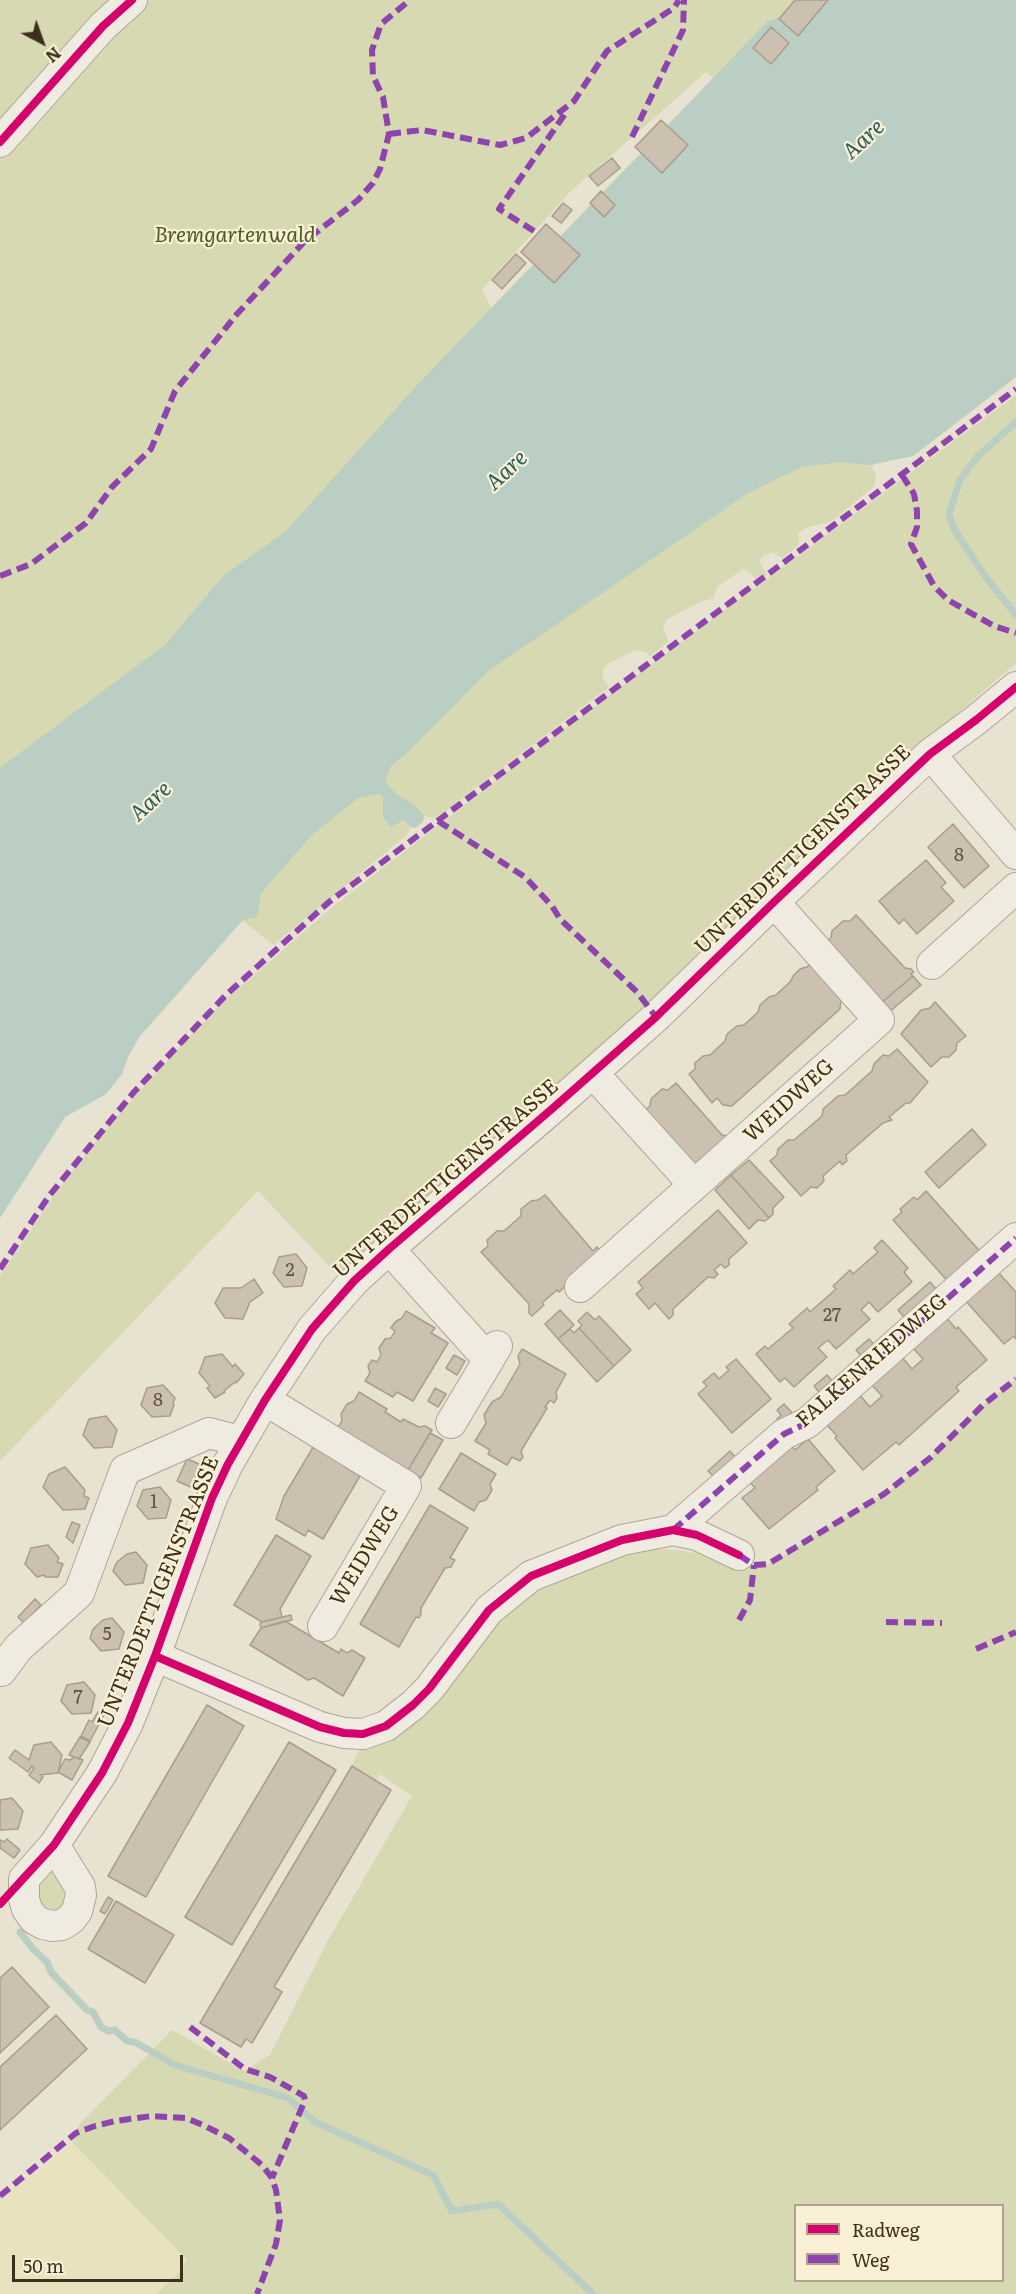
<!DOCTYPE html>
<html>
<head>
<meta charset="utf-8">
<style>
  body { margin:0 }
  #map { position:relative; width:1016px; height:2294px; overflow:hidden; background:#e8e2d0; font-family:Literata,serif }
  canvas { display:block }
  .legend { position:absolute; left:794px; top:2204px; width:210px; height:78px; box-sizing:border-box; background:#f9f0d5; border:2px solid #aea38c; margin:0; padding:8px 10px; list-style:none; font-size:18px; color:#3e2f1e }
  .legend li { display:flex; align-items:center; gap:12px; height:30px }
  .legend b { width:30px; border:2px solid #aea38c }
  .north { position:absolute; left:12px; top:12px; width:60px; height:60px; -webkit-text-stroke:4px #f9f0d5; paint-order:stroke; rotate:139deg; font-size:16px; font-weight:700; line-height:24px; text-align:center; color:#3e2f1e }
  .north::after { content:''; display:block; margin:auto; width:21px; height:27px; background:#3e2f1e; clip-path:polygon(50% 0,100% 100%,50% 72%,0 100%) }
  .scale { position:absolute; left:12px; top:2255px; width:171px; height:27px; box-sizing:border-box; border:3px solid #3e2f1e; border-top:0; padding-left:8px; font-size:18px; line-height:21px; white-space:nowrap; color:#3e2f1e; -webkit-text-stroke:4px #f9f0d5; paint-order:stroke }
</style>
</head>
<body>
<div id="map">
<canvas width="1016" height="2294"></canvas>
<ul class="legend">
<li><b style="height:8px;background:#d6006c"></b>Radweg</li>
<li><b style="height:8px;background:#8e44ad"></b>Weg</li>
</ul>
<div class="north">N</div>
<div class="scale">50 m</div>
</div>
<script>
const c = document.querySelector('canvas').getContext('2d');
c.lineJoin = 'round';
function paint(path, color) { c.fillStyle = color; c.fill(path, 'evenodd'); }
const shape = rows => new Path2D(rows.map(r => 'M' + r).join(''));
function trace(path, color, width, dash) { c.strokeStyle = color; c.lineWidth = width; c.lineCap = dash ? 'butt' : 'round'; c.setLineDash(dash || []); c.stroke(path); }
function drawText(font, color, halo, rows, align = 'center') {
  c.font = font + ' Literata,serif'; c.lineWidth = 4.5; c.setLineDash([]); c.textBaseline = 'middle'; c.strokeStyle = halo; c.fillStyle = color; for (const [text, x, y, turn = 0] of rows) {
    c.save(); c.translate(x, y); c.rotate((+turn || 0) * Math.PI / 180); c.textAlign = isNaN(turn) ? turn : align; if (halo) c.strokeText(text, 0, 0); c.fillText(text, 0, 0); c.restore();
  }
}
paint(shape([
  [72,2142,188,2260,180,2272,156,2294,0,2294,0,2201]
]), '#e8e2bf');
paint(shape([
  [0,0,1016,0,1016,377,913,456,871,465,876,476,875,484,873,488,830,522,808,527,798,533,799,545,782,558,772,552,764,555,759,561,767,575,758,582,749,571,743,569,717,587,714,598,700,602,666,620,663,629,669,641,650,657,646,652,636,650,609,663,603,669,603,678,609,687,436,818,424,816,423,822,415,828,411,827,407,835,273,945,242,920,140,1036,128,1057,122,1074,106,1094,65,1117,0,1218],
  [706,72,714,78,491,308,482,289,569,193],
  [1016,395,1016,663,927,740,647,1012,341,1279,258,1191,0,1461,0,1276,53,1197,90,1149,138,1093,191,1035,231,995,335,905,536,750],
  [1016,1379,1016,2294,156,2294,180,2272,187,2260,72,2142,80,2124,172,2030,244,2071,270,2055,327,1942,412,1796,380,1774,376,1780,352,1765,361,1746,522,1590,642,1548,676,1550,727,1558,740,1568,768,1564,896,1486,930,1458,983,1405],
  [796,2206,1002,2206,1002,2280,796,2280],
  [50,1866,67,1894,62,1908,52,1910,42,1905,38,1898,42,1875]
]), '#d6d9b1');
paint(shape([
  [794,0,1016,0,1016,377,913,456,870,465,841,462,802,467,748,493,487,672,409,751,391,766,385,782,398,795,415,805,424,815,423,822,415,828,411,827,404,820,391,827,383,817,383,797,378,794,358,798,313,834,261,893,257,917,243,920,140,1036,128,1057,122,1074,106,1094,65,1117,0,1218,0,768,166,644,224,575,285,532,420,382,767,22,780,17]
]), '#bacec3');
trace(shape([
  [1016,422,977,457,960,480,949,514,954,529,985,576,1016,615],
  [20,1932,33,1949,47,1962,51,1972,87,2010,93,2012,101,2027,108,2031,115,2030,127,2041,135,2042,175,2065,288,2098,315,2122,433,2175,452,2211,498,2204,593,2294]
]), '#bacec3', 7);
const building = shape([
  [795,0,828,0,798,36,779,19,795,0],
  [771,27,789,43,771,64,753,48,771,27],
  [661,120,688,145,662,173,635,147,661,120],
  [612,158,620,168,598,186,589,176,612,158],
  [601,191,615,205,604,217,590,203,601,191],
  [563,203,572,210,561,223,552,216,563,203],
  [546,224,580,255,554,283,521,252,546,224],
  [516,254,526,263,502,289,492,280,516,254],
  [953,824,989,866,964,888,928,847,953,824],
  [926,860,946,883,941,887,954,901,917,934,904,919,899,924,879,901,926,860],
  [856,915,905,968,911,969,914,972,911,974,913,976,880,1004,824,943,831,938,832,931,843,921,850,921,856,915],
  [813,961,839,989,834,993,841,1000,840,1009,732,1106,723,1105,717,1098,712,1103,689,1074,695,1069,695,1063,703,1056,710,1055,725,1041,727,1034,737,1026,744,1025,758,1012,760,1005,769,997,776,995,791,981,793,976,800,969,807,967,813,961],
  [913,976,921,985,888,1013,880,1004,913,976],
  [935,1002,966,1036,957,1043,956,1050,949,1057,942,1057,931,1067,901,1034,921,1010,930,1008,935,1002],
  [897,1049,928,1082,910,1103,906,1103,889,1117,892,1120,883,1123,846,1155,847,1161,842,1165,840,1161,823,1176,824,1181,817,1188,811,1187,801,1196,770,1161,777,1155,778,1149,788,1140,794,1140,822,1116,823,1109,838,1096,845,1095,872,1071,874,1064,883,1055,889,1056,897,1049],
  [676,1083,722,1135,728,1136,690,1169,643,1112,650,1106,651,1099,662,1089,668,1090,676,1083],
  [972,1129,986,1145,939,1188,925,1172,972,1129],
  [749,1160,784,1197,773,1208,773,1214,769,1218,731,1175,749,1160],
  [731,1175,769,1218,765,1221,758,1220,749,1229,715,1190,731,1175],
  [926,1191,985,1257,952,1286,893,1220,902,1212,900,1209,914,1197,917,1200,926,1191],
  [545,1195,593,1251,597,1247,601,1252,559,1292,557,1290,542,1303,544,1305,532,1316,529,1313,529,1304,481,1252,488,1246,487,1240,497,1231,504,1231,521,1216,521,1209,531,1201,538,1200,545,1195],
  [718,1210,747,1243,729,1259,729,1265,725,1268,721,1264,714,1270,718,1274,714,1278,708,1277,673,1309,673,1315,669,1319,655,1303,649,1309,636,1294,643,1288,638,1282,718,1210],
  [882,1240,908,1268,904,1272,912,1282,878,1312,869,1302,861,1310,870,1319,836,1349,828,1340,818,1348,827,1357,794,1387,785,1378,780,1382,756,1354,765,1346,768,1349,793,1328,789,1324,807,1308,810,1312,836,1289,833,1286,850,1270,853,1274,878,1252,874,1248,882,1240],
  [296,1254,307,1268,302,1286,284,1287,273,1273,279,1257,296,1254],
  [997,1271,1016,1292,1016,1339,1014,1336,1004,1344,965,1300,997,1271],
  [254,1279,263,1293,250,1302,243,1319,225,1318,215,1303,223,1288,241,1288,254,1279],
  [930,1282,936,1289,904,1317,898,1310,930,1282],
  [560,1310,574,1325,558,1339,545,1324,560,1310],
  [406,1311,435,1328,431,1333,448,1343,413,1401,397,1392,393,1397,365,1381,370,1373,368,1366,372,1360,377,1362,381,1355,379,1348,385,1339,391,1338,395,1331,391,1328,395,1322,402,1318,406,1311],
  [587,1312,595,1320,599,1316,631,1350,614,1366,579,1328,582,1325,578,1321,587,1312],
  [946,1317,956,1329,958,1327,987,1360,956,1387,959,1391,899,1445,896,1442,863,1470,835,1438,837,1436,826,1424,859,1394,870,1407,882,1396,871,1384,901,1356,912,1369,923,1359,912,1347,946,1317],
  [579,1328,614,1366,597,1382,558,1339,570,1329,574,1333,579,1328],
  [869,1339,878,1349,865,1360,856,1350,869,1339],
  [522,1349,566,1374,556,1392,557,1398,554,1403,550,1400,545,1407,547,1408,521,1451,523,1457,520,1461,512,1457,507,1465,488,1454,490,1450,475,1441,486,1423,484,1415,492,1402,501,1397,520,1364,518,1356,522,1349],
  [222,1354,233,1367,235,1364,244,1374,236,1383,235,1382,224,1391,225,1392,215,1398,207,1388,210,1386,199,1373,205,1357,222,1354],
  [454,1355,465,1361,457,1375,446,1368,454,1355],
  [736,1359,771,1399,732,1433,698,1394,707,1386,703,1382,714,1373,719,1379,729,1370,726,1367,736,1359],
  [827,1375,837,1386,824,1398,814,1386,827,1375],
  [163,1385,175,1398,173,1404,174,1405,170,1416,152,1417,141,1405,147,1388,163,1385],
  [435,1388,446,1394,438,1407,428,1401,435,1388],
  [359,1392,387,1409,385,1412,401,1422,403,1419,419,1427,425,1426,432,1430,408,1470,336,1430,342,1421,341,1414,347,1404,354,1401,359,1392],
  [784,1404,794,1415,782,1425,777,1419,781,1415,777,1410,784,1404],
  [106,1416,117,1430,112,1447,94,1448,83,1435,89,1419,106,1416],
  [430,1433,443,1440,421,1478,408,1470,430,1433],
  [808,1439,835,1471,816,1487,818,1490,769,1529,742,1498,755,1488,746,1477,788,1441,795,1450,808,1439],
  [315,1444,350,1462,347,1468,360,1476,323,1539,308,1530,305,1536,276,1519,284,1496,315,1444],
  [730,1451,736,1458,714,1477,708,1471,730,1451],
  [461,1453,496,1474,490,1484,492,1490,486,1500,479,1502,474,1511,439,1489,461,1453],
  [187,1459,204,1466,195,1489,177,1481,187,1459],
  [65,1467,85,1490,84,1496,89,1498,85,1509,63,1510,43,1487,49,1474,65,1467],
  [160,1487,171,1500,166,1518,148,1519,137,1506,143,1490,160,1487],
  [430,1505,468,1528,450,1558,455,1560,451,1567,445,1568,421,1608,421,1614,419,1618,416,1617,399,1647,360,1624,430,1505],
  [72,1522,80,1525,73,1543,66,1537,72,1522],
  [276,1535,311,1556,280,1609,282,1617,262,1622,234,1605,276,1535],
  [48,1545,59,1558,57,1562,63,1564,58,1577,45,1577,44,1575,37,1577,25,1564,31,1548,48,1545],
  [136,1552,147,1565,143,1583,125,1585,113,1571,117,1562,127,1554,136,1552],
  [35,1599,41,1605,24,1623,18,1617,35,1599],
  [291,1615,292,1620,261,1628,260,1624,262,1622,291,1615],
  [112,1618,124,1632,119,1649,101,1651,90,1638,93,1629,103,1620,112,1618],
  [285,1621,339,1653,341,1649,347,1653,352,1650,365,1658,343,1696,314,1678,308,1680,250,1645,261,1628,285,1621],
  [84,1682,95,1695,91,1713,72,1714,61,1701,67,1685,84,1682],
  [207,1705,244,1726,146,1897,108,1876,207,1705],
  [98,1712,104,1715,90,1741,81,1736,89,1720,92,1722,98,1712],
  [80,1737,90,1742,79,1759,69,1755,80,1737],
  [51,1742,62,1755,58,1773,40,1775,43,1777,39,1783,29,1775,34,1768,32,1766,28,1772,9,1758,15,1750,29,1760,34,1745,51,1742],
  [289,1742,336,1770,232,1945,185,1917,289,1742],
  [75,1757,83,1760,72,1780,58,1772,65,1759,70,1760,75,1757],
  [352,1766,391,1790,274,1987,282,1992,252,2043,246,2039,241,2047,200,2023,352,1766],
  [12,1798,23,1811,18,1829,0,1830,0,1800,12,1798],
  [7,1839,20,1850,14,1858,0,1848,0,1841,1,1840,4,1842,7,1839],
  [108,1897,113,1900,105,1914,100,1911,108,1897],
  [116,1901,174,1935,145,1983,88,1949,116,1901],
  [12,1967,49,2007,0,2053,0,1978,12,1967],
  [56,2015,87,2049,0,2130,0,2067,56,2015]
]);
paint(building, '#ccc0b0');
trace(building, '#a99d8d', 1.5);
const minor = shape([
  [0,142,103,26,132,0],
  [930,754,1016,854],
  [932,964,1016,888],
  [593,1073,694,1185],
  [389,1249,488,1359],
  [580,1287,879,1020,774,902],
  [265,1400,406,1486,323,1626],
  [451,1423,497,1346],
  [673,1530,784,1434,807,1423,1016,1238],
  [155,1656,320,1727,344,1733,363,1734,386,1726,413,1705,429,1689,489,1610,531,1576,622,1540,673,1530,697,1535,739,1555],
  [1,1671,18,1648,79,1593,125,1470,209,1433,240,1441],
  [54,1845,80,1887,81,1895,77,1911,71,1919,62,1925,52,1926,43,1924,34,1919,27,1909,24,1899,24,1879,54,1845,102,1773,128,1723,155,1656,212,1498,228,1464,265,1400,312,1329,354,1281,389,1249,553,1108,656,1017,774,902,930,754,976,720,1016,687]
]);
trace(minor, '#ada698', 32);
trace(minor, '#f0ebe1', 30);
trace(shape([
  [389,134,422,130,500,145,526,138,574,101,607,51,674,8,679,0],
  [632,137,683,30,684,0],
  [534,231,499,209,567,111],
  [902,475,914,494,917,511,917,527,911,544,934,586,948,600,994,626,1016,633],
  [0,576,31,564,86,523,112,487,151,449,175,391,237,314,305,241,358,200,373,183,380,169,389,134,383,97,373,76,372,50,381,24,410,0],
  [438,821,525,877,552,906,560,919,637,992,656,1017],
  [0,1269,49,1196,134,1092,227,994,329,902,1016,389],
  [673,1530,784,1434,807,1423,1016,1238],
  [739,1555,754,1565,768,1564,884,1494,930,1458,983,1405,1016,1379],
  [739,1620,750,1600,754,1565],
  [886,1622,942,1623],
  [976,1649,1016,1632],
  [190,2027,245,2069,270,2077,304,2096,305,2100,272,2178],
  [0,2196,76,2133,95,2126,115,2121,152,2116,186,2118,205,2126,229,2138,262,2165,272,2178,276,2190,280,2220,276,2244,257,2294]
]), '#8e44ad', 6, [12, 6]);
trace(shape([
  [0,142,103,26,132,0],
  [155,1656,320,1727,344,1733,363,1734,386,1726,413,1705,429,1689,489,1610,531,1576,622,1540,673,1530,697,1535,739,1555],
  [0,1904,54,1845,102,1773,128,1723,155,1656,212,1498,228,1464,265,1400,312,1329,354,1281,389,1249,553,1108,656,1017,774,902,930,754,976,720,1016,687]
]), '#d6006c', 8);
drawText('18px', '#625342', null, [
  ["8",959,856],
  ["2",290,1271],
  ["27",832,1316],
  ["8",158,1401],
  ["1",154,1503],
  ["5",107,1635],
  ["7",78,1698]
]);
drawText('italic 21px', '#4b5c23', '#f9f0d5', [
  ["Bremgartenwald",235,236]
]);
drawText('21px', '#3e2f1e', '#f9f0d5', [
  ["UNTERDETTIGENSTRASSE",803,850,-44],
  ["WEIDWEG",789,1101,-42],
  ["UNTERDETTIGENSTRASSE",446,1179,-41],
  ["FALKENRIEDWEG",872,1361,-41],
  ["WEIDWEG",365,1556,-59],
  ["UNTERDETTIGENSTRASSE",159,1592,-68]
]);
drawText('italic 22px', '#2c5f5e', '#f9f0d5', [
  ["Aare",864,140,-43],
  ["Aare",507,471,-43],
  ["Aare",151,802,-43]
]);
</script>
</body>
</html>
